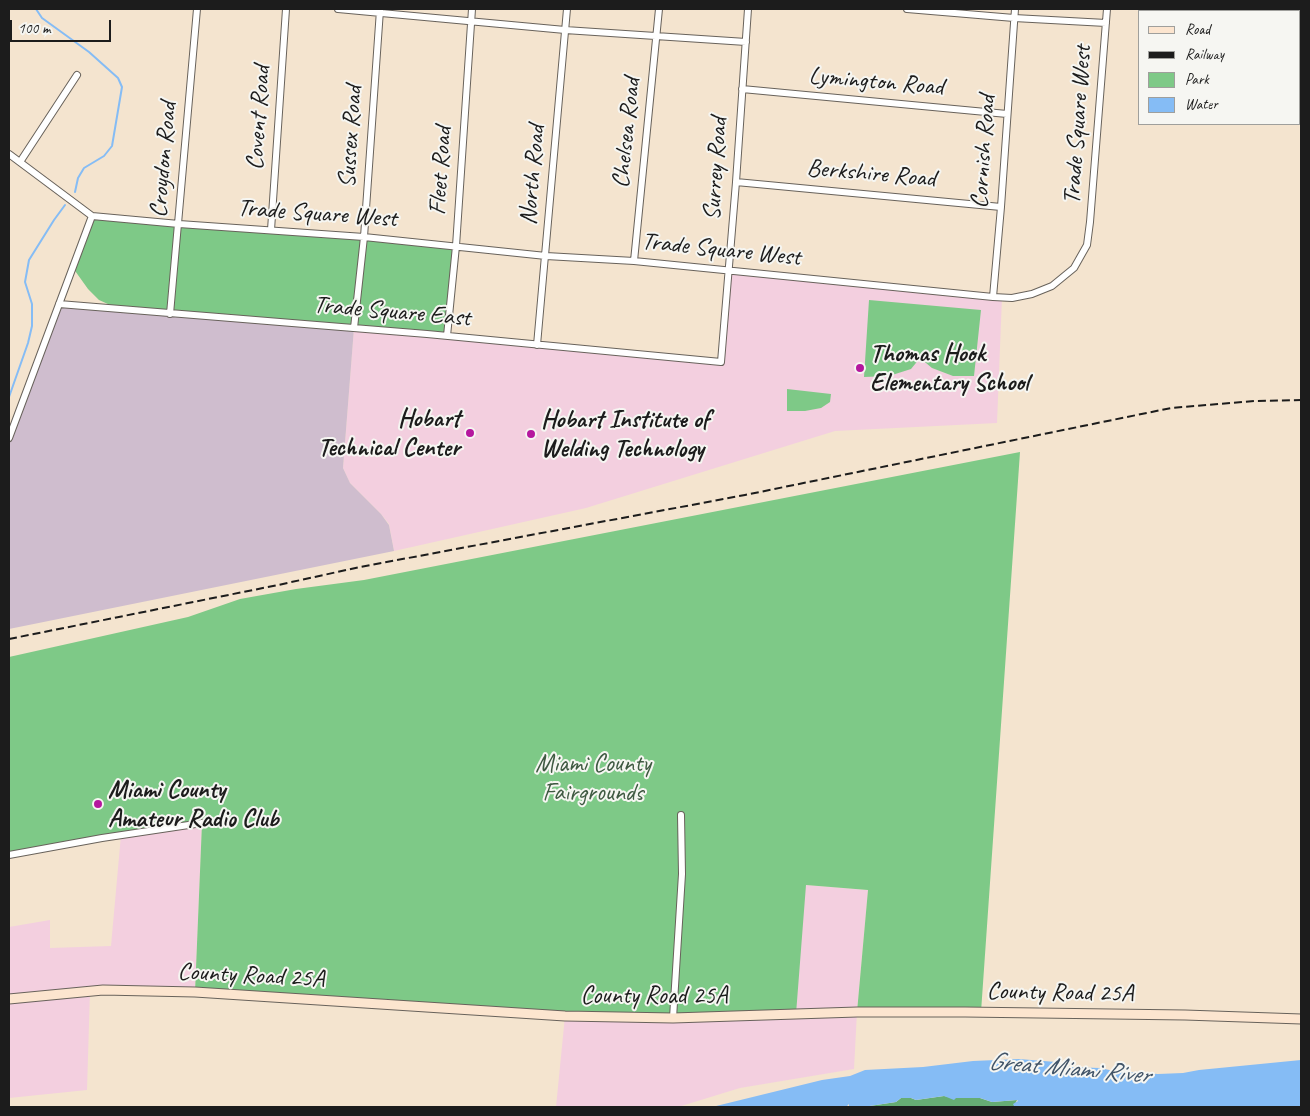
<!DOCTYPE html>
<html>
<head>
<meta charset="utf-8">
<style>
  body { margin:0 }
  #map { position:relative; width:1310px; height:1116px; overflow:hidden; background:#f4e4cf; font-family:Caveat,sans-serif }
  canvas { display:block }
  .frame { position:absolute; inset:0; border:10px solid #1c1c1c; pointer-events:none }
  .legend { position:absolute; left:1138px; top:10px; width:162px; height:115px; box-sizing:border-box; background:#f6f6f2; border:1px solid #9f9f9c; margin:0; padding:6px 9px; list-style:none; font-size:15px; color:#1c1c1c }
  .legend li { display:flex; align-items:center; gap:10px; height:25px }
  .legend b { width:25px; border:1px solid #9f9f9c }
  .scale { position:absolute; left:10px; top:20px; width:101px; height:22px; box-sizing:border-box; border:2px solid #1c1c1c; border-top:0; padding-left:6px; font-size:15px; line-height:18px; white-space:nowrap; color:#1c1c1c; -webkit-text-stroke:4px #f6f6f2; paint-order:stroke }
</style>
</head>
<body>
<div id="map">
<canvas width="1310" height="1116"></canvas>
<div class="frame"></div>
<ul class="legend">
<li><b style="height:6px;background:#fce5cf"></b>Road</li>
<li><b style="height:6px;background:#1c1c1c"></b>Railway</li>
<li><b style="height:14px;background:#7ec987"></b>Park</li>
<li><b style="height:14px;background:#85bcf5"></b>Water</li>
</ul>
<div class="scale">100 m</div>
</div>
<script>
const c = document.querySelector('canvas').getContext('2d');
c.lineJoin = 'round';
function paint(path, color) { c.fillStyle = color; c.fill(path, 'evenodd'); }
const shape = rows => new Path2D(rows.map(r => 'M' + r).join(''));
function trace(path, color, width, dash) { c.strokeStyle = color; c.lineWidth = width; c.lineCap = dash ? 'butt' : 'round'; c.setLineDash(dash || []); c.stroke(path); }
function drawText(font, color, halo, rows, align = 'center') {
  c.font = font + ' Caveat,sans-serif'; c.lineWidth = 4; c.setLineDash([]); c.textBaseline = 'middle'; c.strokeStyle = halo; c.fillStyle = color; for (const [text, x, y, turn = 0] of rows) {
    c.save(); c.translate(x, y); c.rotate((+turn || 0) * Math.PI / 180); c.textAlign = isNaN(turn) ? turn : align; if (halo) c.strokeText(text, 0, 0); c.fillText(text, 0, 0); c.restore();
  }
}
paint(shape([
  [728,272,1002,297,997,423,835,431,586,508,394,551,389,524,381,514,350,483,343,468,354,328,720,362],
  [202,823,195,992,90,991,87,1090,9,1098,9,927,50,920,50,948,111,946,121,835],
  [806,885,868,890,857,1012,854,1069,740,1088,678,1107,556,1107,565,1016]
]), '#f3cfdf');
paint(shape([
  [59,304,354,328,343,468,350,483,381,514,389,525,394,551,9,629,9,438]
]), '#cfbdce');
paint(shape([
  [92,216,456,246,447,336,119,309,99,300,88,289,73,268],
  [869,300,981,310,974,376,953,376,932,368,920,358,911,369,889,376,864,377],
  [787,389,831,394,830,402,821,408,805,411,787,411],
  [1020,452,981,1012,857,1012,868,890,806,885,796,1014,673,1018,195,992,202,823,9,855,9,657,188,617,240,599,296,589,364,580]
]), '#7ec987');
paint(shape([
  [944,1096,956,1098,980,1098,992,1102,1017,1100,1014,1106,1029,1107,863,1107,896,1102,901,1098,911,1098,916,1100]
]), '#66ad74');
paint(shape([
  [1019,1059,1056,1062,1070,1067,1100,1068,1114,1071,1158,1074,1183,1073,1199,1070,1301,1060,1301,1107,1029,1107,1014,1106,1013,1104,1018,1101,1017,1100,992,1102,980,1098,956,1098,954,1100,944,1096,916,1100,911,1098,901,1098,896,1102,863,1107,849,1107,849,1104,846,1107,712,1107,822,1080,850,1076,865,1070,923,1067,973,1061]
]), '#85bcf5');
trace(shape([
  [36,9,42,18,89,52,118,78,122,87,112,146,104,156,84,168,78,178,75,192],
  [9,397,28,343,32,326,32,304,25,282,29,260,54,220,65,205]
]), '#85bcf5', 2);
const minor = shape([
  [338,9,565,30,746,42],
  [907,9,1014,18,1106,23],
  [742,89,1007,114],
  [9,154,92,216],
  [20,162,77,75],
  [736,182,1001,207],
  [92,216,179,224,364,237,546,256,634,261,993,297,1012,298,1032,294,1052,286,1074,268,1087,245,1090,222,1107,9],
  [271,230,286,9],
  [634,261,659,9],
  [993,297,1001,207,1015,9],
  [59,304,427,334,721,362,736,182,748,9],
  [170,314,197,9],
  [354,328,364,237,380,10],
  [447,336,456,246,472,9],
  [537,345,567,9],
  [9,438,92,216],
  [9,855,102,838,202,823],
  [673,1018,682,874,681,815]
]);
const secondary = shape([
  [9,999,103,990,195,992,565,1016,673,1018,857,1012,965,1012,1185,1015,1301,1019]
]);
trace(minor, '#68625b', 8);
trace(secondary, '#68625b', 11);
trace(minor, '#fff', 6);
trace(secondary, '#fce5cf', 9);
trace(shape([
  [9,639,278,585,360,567,745,495,1171,408,1254,401,1301,400]
]), '#1c1c1c', 2, [8, 4]);
for (const [x, y, r, color] of [
  [860,368,5,"#b5179e"],
  [470,433,5,"#b5179e"],
  [531,434,5,"#b5179e"],
  [98,804,5,"#b5179e"]
]) { const dot = new Path2D(); dot.arc(x, y, r, 0, 2 * Math.PI); c.fillStyle = color; c.fill(dot); trace(dot, '#f6f6f2', 2); }
drawText('25px', '#1c1c1c', '#f6f6f2', [
  ["Lymington Road",876,82,5],
  ["Covent Road",259,118,-86],
  ["Trade Square West",1078,125,-86],
  ["Chelsea Road",627,133,-84],
  ["Sussex Road",351,137,-86],
  ["Cornish Road",984,152,-86],
  ["Croydon Road",164,160,-85],
  ["Surrey Road",716,169,-86],
  ["Fleet Road",441,171,-86],
  ["Berkshire Road",871,174,5],
  ["North Road",533,175,-85],
  ["Trade Square West",317,214,4],
  ["Trade Square West",721,250,6],
  ["Trade Square East",392,312,5],
  ["County Road 25A",251,976,3],
  ["County Road 25A",1060,993,1],
  ["County Road 25A",654,996]
]);
drawText('bold 25px', '#1c1c1c', '#f6f6f2', [
  ["Thomas Hook",870,354],
  ["Elementary School",870,383],
  ["Hobart",460,419,"right"],
  ["Technical Center",460,448,"right"],
  ["Hobart Institute of",541,420],
  ["Welding Technology",541,449],
  ["Miami County",108,790],
  ["Amateur Radio Club",108,819]
], 'left');
drawText('25px', '#3e5941', '#f6f6f2', [
  ["Miami County",593,764],
  ["Fairgrounds",593,793]
]);
drawText('italic 26px', '#415468', '#f6f6f2', [
  ["Great Miami River",1069,1069,5]
]);
</script>
</body>
</html>
